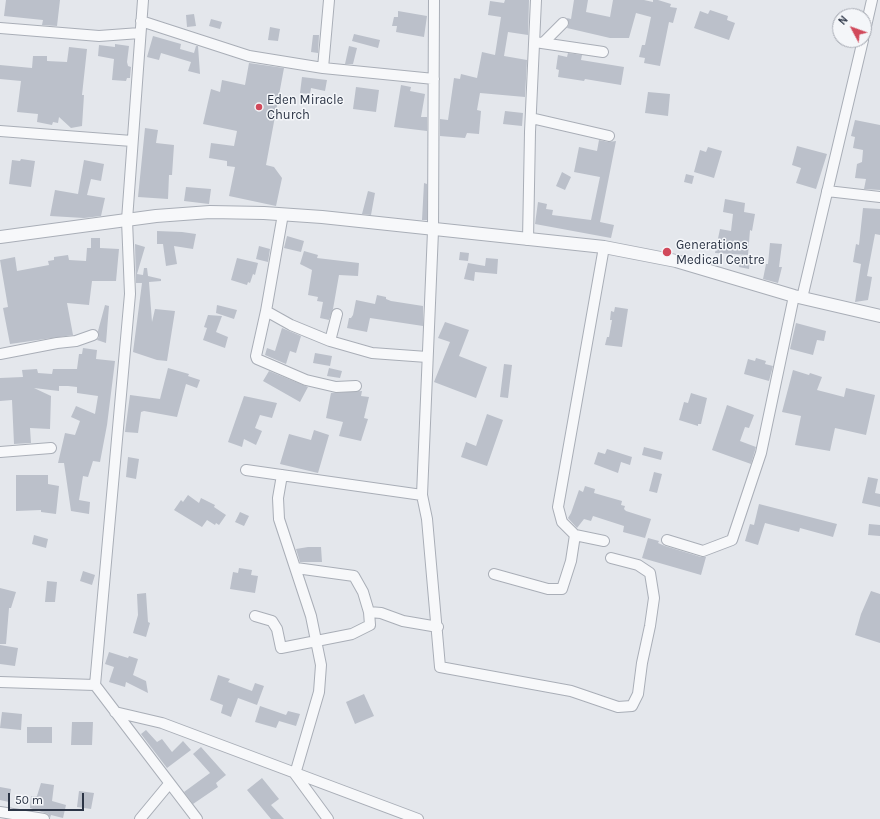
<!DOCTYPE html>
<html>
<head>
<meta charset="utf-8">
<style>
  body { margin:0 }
  #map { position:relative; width:880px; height:819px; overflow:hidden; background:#e4e7ec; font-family:Karla,sans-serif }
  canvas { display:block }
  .north { position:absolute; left:832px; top:8px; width:40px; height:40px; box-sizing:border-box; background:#f4f6f9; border:1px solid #a4a8b1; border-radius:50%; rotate:311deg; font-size:11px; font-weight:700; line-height:16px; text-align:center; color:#2b3445 }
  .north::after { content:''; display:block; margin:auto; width:14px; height:18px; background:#d1495b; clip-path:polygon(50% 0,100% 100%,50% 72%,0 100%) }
  .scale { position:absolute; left:8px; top:793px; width:76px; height:18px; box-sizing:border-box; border:2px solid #2b3445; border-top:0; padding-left:5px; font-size:12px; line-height:14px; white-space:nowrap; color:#2b3445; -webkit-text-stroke:3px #f4f6f9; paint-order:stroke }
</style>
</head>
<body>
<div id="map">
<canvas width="880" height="819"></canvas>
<div class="north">N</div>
<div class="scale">50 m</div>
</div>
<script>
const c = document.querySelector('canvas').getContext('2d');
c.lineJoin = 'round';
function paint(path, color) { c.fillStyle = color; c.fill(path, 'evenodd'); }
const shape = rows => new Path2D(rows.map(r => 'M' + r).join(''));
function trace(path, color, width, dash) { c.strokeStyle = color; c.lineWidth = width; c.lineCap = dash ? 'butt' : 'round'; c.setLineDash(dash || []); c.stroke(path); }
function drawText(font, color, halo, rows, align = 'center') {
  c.font = font + ' Karla,sans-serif'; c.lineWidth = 3; c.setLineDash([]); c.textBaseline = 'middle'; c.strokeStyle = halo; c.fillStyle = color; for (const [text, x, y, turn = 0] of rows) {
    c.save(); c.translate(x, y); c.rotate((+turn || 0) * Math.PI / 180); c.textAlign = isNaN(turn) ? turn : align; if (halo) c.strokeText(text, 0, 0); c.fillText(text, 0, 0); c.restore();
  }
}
paint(shape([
  [6,0,60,0,57,26,42,25,43,20,4,16],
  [505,0,529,0,528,35,508,32,504,56,527,60,525,97,480,93,477,110,481,111,479,134,467,133,465,138,440,136,440,119,448,120,454,78,460,79,461,74,477,78,482,52,495,55,501,17,488,15,490,1,504,3],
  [574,0,588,0,586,12,610,17,613,0,644,0,653,2,653,0,658,0,671,4,670,7,677,8,673,23,669,22,660,66,644,63,645,58,639,57,642,45,645,45,651,17,636,13,629,38,610,38,567,28,569,24,567,18,571,19],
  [710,10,728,16,727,20,735,23,729,40,694,28,700,11,708,14],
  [398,11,427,16,424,37,396,32,397,26,392,26,394,17,398,17],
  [194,14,196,26,187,27,186,15],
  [211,19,222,22,220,29,209,26],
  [270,27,280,29,278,41,268,40],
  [354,34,380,40,378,48,352,41],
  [313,35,319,35,318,53,311,52],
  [153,36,181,44,180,49,194,53,196,46,198,46,200,74,188,71,191,62,161,53,159,60,147,57],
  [115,44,129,46,127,62,128,66,131,67,130,78,127,78,126,81,112,80,114,59,98,56,99,45,115,47],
  [349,46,357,48,353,64,345,64],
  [69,47,87,49,82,95,84,95,82,126,71,128,59,117,58,123,53,122,52,125,37,122,38,114,17,112,21,81,0,79,0,65,32,68,33,56,47,56,47,61,67,62],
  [568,53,582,55,581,60,624,67,621,85,585,79,584,81,558,77,559,70,556,69,558,55,567,57],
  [249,63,284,68,266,165,274,167,282,178,276,206,229,196,235,167,227,166,227,161,209,158,211,143,234,146,237,131,203,124,211,89,220,92,222,80,245,85],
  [302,77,327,80,325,91,311,88,310,94,300,93],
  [401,85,411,87,410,91,425,94,421,117,427,117,427,131,394,127],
  [356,87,379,90,376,112,353,109],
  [648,92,670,94,668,116,645,113],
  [505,111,523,113,522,126,503,124],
  [855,120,880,125,880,190,864,189,866,179,855,178,857,164,862,162,863,150,853,148,855,137,851,136],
  [145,128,158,130,156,143,174,145,172,175,169,175,168,199,138,197],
  [599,140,608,142,616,141,600,222,614,225,611,238,535,224,538,202,547,204,546,209,553,210,552,215,591,220,600,177,574,172,579,147,597,151],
  [797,146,827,154,816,189,796,183,801,168,792,165],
  [708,147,722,151,714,178,694,172,700,150,706,152],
  [21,159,35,161,31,187,9,184,12,160,20,161],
  [84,160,104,164,101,181,91,179,87,195,105,198,101,216,84,218,50,216,55,190,78,194],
  [562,172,571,177,565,190,556,186],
  [686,174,694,176,692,184,684,182],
  [424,183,427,184,427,220,422,220],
  [186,187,211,189,209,204,184,201],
  [368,191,375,193,371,215,362,214],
  [725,199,745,203,744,212,755,214,752,231,750,230,748,255,715,253,720,229,731,231,733,214,723,212],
  [863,208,880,209,880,235,875,234,867,276,872,277,868,300,855,302,861,264,853,262,856,244,859,245],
  [157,231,182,232,196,234,193,249,174,246,177,264,166,266,163,244,157,244],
  [287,236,304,241,301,252,284,248],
  [91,238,100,238,100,248,119,249,116,281,92,281,89,305,67,303,73,335,10,344,3,308,8,307,0,260,15,257,17,271,49,265,48,261,54,260,54,257,68,255,69,260,86,261,87,248,91,248],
  [770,243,782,244,779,267,782,267,778,283,763,279,766,264,768,264],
  [135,244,145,247,137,274,143,275,144,268,147,268,148,276,161,279,161,281,149,282,152,322,155,309,175,311,167,361,157,360,133,352,142,283,136,283],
  [259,246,270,249,268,262,256,259],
  [304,251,318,255,317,258,359,263,358,276,339,275,333,309,329,320,320,318,323,302,317,301,318,297,308,295,312,270,300,264],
  [460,252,469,253,468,261,459,260],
  [741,255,750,257,749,269,739,267],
  [237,258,258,263,255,275,253,274,250,283,248,282,247,285,231,280],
  [486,258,498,259,497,274,475,272,474,281,464,279,468,263,485,266],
  [377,295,386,297,386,299,391,301,423,306,423,326,370,318,367,332,347,328,349,318,351,318,353,315,356,300,375,304],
  [105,305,109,306,106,343,97,340,99,337,98,331],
  [217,305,237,310,234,319,216,313],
  [615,307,628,309,622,347,605,345,607,337,609,337,612,320,610,320,611,311,614,312],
  [208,315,222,316,216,332,228,337,225,348,203,340,207,328,204,327],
  [445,322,469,330,459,356,487,367,476,398,434,382,450,342,438,338],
  [796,323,826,331,824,341,817,340,813,355,790,349],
  [282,328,301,336,296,353,290,351,286,364,265,355,267,348,275,351],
  [83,348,97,350,96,359,115,361,107,425,100,462,93,461,88,477,83,476,79,500,90,502,89,514,71,511,64,463,58,463,65,433,75,435,80,421,71,417,76,406,95,414,98,396,77,393,77,387,68,386,59,386,59,391,34,388,51,396,50,429,30,428,31,443,14,444,12,400,0,401,0,378,23,377,22,370,37,369,38,373,52,374,53,369,77,369,79,354,82,354],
  [315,353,332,356,330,366,313,363],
  [756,358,766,361,765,364,773,366,769,381,744,374,748,359,755,361],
  [504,364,512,365,508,398,500,397],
  [168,368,189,374,188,376,200,380,197,388,186,384,177,417,144,411,141,412,138,433,125,432,130,395,160,399],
  [329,368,342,371,340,378,327,376],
  [793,370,809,375,810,373,822,377,817,390,844,397,846,388,875,395,866,435,835,428,830,451,795,445,801,416,782,412],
  [269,371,308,387,300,402,263,381],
  [362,391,361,396,369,397,364,418,368,419,361,441,339,436,343,422,326,418,331,393],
  [691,393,707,398,701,424,698,424,698,426,679,420,684,402,688,403],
  [244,396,277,403,272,418,260,415,255,428,262,431,256,445,244,439,242,447,228,442],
  [727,405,754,415,749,428,745,427,740,441,756,447,751,464,712,450],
  [487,414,503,420,487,466,461,457,466,442,476,446],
  [314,430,329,435,318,473,280,464,289,434,311,440],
  [644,447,663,452,661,460,642,455],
  [607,449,632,457,630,465,621,462,618,473,594,464,598,452,605,454],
  [128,457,139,459,136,479,126,477],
  [654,472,662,474,657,493,649,491],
  [16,475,48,475,48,484,59,486,56,514,41,512,41,510,16,511],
  [868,477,878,479,875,493,880,494,880,507,862,503],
  [585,486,595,489,594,493,622,501,621,505,625,506,624,509,626,511,651,519,645,538,623,532,624,526,593,516,591,521,584,519,577,528,576,527,568,518,571,513,579,490,583,492],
  [188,495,199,503,201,498,215,505,214,507,226,515,219,525,216,523,215,525,207,520,202,527,174,510,181,500,183,502],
  [759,504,837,524,833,537,800,528,799,532,765,523,758,545,745,541,750,524,754,525],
  [240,512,249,516,244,526,235,522],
  [869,524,880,525,880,536,868,535],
  [34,535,48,539,46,548,32,544],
  [648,538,659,541,658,543,665,546,701,557,706,557,701,575,642,558],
  [308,547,321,547,322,562,300,562,296,549],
  [239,568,252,570,251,575,258,576,255,593,230,589,233,572,238,573],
  [83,571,95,575,92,585,80,581],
  [47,581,57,582,55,602,45,602],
  [0,588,16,592,11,608,9,608,6,644,0,644],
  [871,591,880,594,880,643,855,635,861,614],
  [146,593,148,622,150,623,146,637,133,633,138,615,137,594],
  [0,645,18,648,15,666,0,664],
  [109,652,128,658,129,656,138,659,133,675,146,681,148,693,126,682,125,687,109,682,114,667,105,664],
  [218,675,230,679,228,682,252,691,255,683,264,686,257,705,238,698,231,717,221,713,223,705,210,700],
  [364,694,374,716,355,724,346,702],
  [260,706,286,715,288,711,300,714,296,726,279,721,276,728,255,722],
  [2,712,22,714,21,730,0,728],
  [72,722,93,722,92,745,71,745],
  [27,727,52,727,52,743,27,743],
  [146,730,157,742,162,739,172,752,183,741,191,750,167,768,141,734],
  [201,747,226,775,216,783,218,787,193,804,184,792,210,773,193,754],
  [262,778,279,799,271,805,284,819,271,819,247,790],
  [41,783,54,785,52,801,66,805,63,818,51,815,50,818,48,814,30,808,31,796,37,796],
  [0,787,11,789,9,802,0,800],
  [79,791,94,793,91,809,77,807]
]), '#bbc0ca');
const minor = shape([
  [143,0,127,220,130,294,95,685,197,819],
  [434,0,433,231,422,495,427,519,440,667,571,691,618,707,632,706,638,694,642,663,650,626,654,598,650,573,638,565,611,558],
  [141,21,249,56,323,68,434,79],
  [0,28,99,36,140,33],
  [864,35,872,0],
  [535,42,603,52],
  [543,43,563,23],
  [323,68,329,0],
  [531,118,609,136],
  [0,131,132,141],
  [827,191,880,197],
  [283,214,266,311,256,356,257,359,306,380,336,387,356,386],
  [528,240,530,132,536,0],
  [604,247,558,507,562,522,575,535,604,541],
  [802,298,863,40],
  [266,311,291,325,330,341,372,353,427,357],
  [330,341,337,314],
  [0,354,57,343,76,341,93,335],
  [0,452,51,448],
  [246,470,422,495],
  [282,475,278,498,279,519,311,616,321,665,319,692,295,774,328,819],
  [667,540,703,551,732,540,761,453,794,296],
  [296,568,354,576,363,592,369,612,381,613,403,621,438,627],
  [494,574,548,589,562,589,571,561,575,535],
  [255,616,272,621,277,629,281,648,352,634,370,625,369,612],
  [0,682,95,685],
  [115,712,162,723,418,819],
  [0,812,44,819],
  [140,819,169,784]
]);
const tertiary = shape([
  [0,237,156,216,210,212,264,213,322,217,604,247,676,261,794,296,880,316]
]);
trace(minor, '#a9aeb7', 12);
trace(tertiary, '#a9aeb7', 14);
trace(minor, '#f7f8fa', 10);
trace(tertiary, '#f7f8fa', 12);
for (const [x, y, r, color] of [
  [259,107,4,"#d1495b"],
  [667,252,5,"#d1495b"]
]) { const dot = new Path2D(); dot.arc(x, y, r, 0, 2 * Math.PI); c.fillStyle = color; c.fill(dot); trace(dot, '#f4f6f9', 1.5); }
drawText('13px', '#2b3445', '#f4f6f9', [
  ["Eden Miracle",267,100],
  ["Church",267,115],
  ["Generations",676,245],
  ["Medical Centre",676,260]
], 'left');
</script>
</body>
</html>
